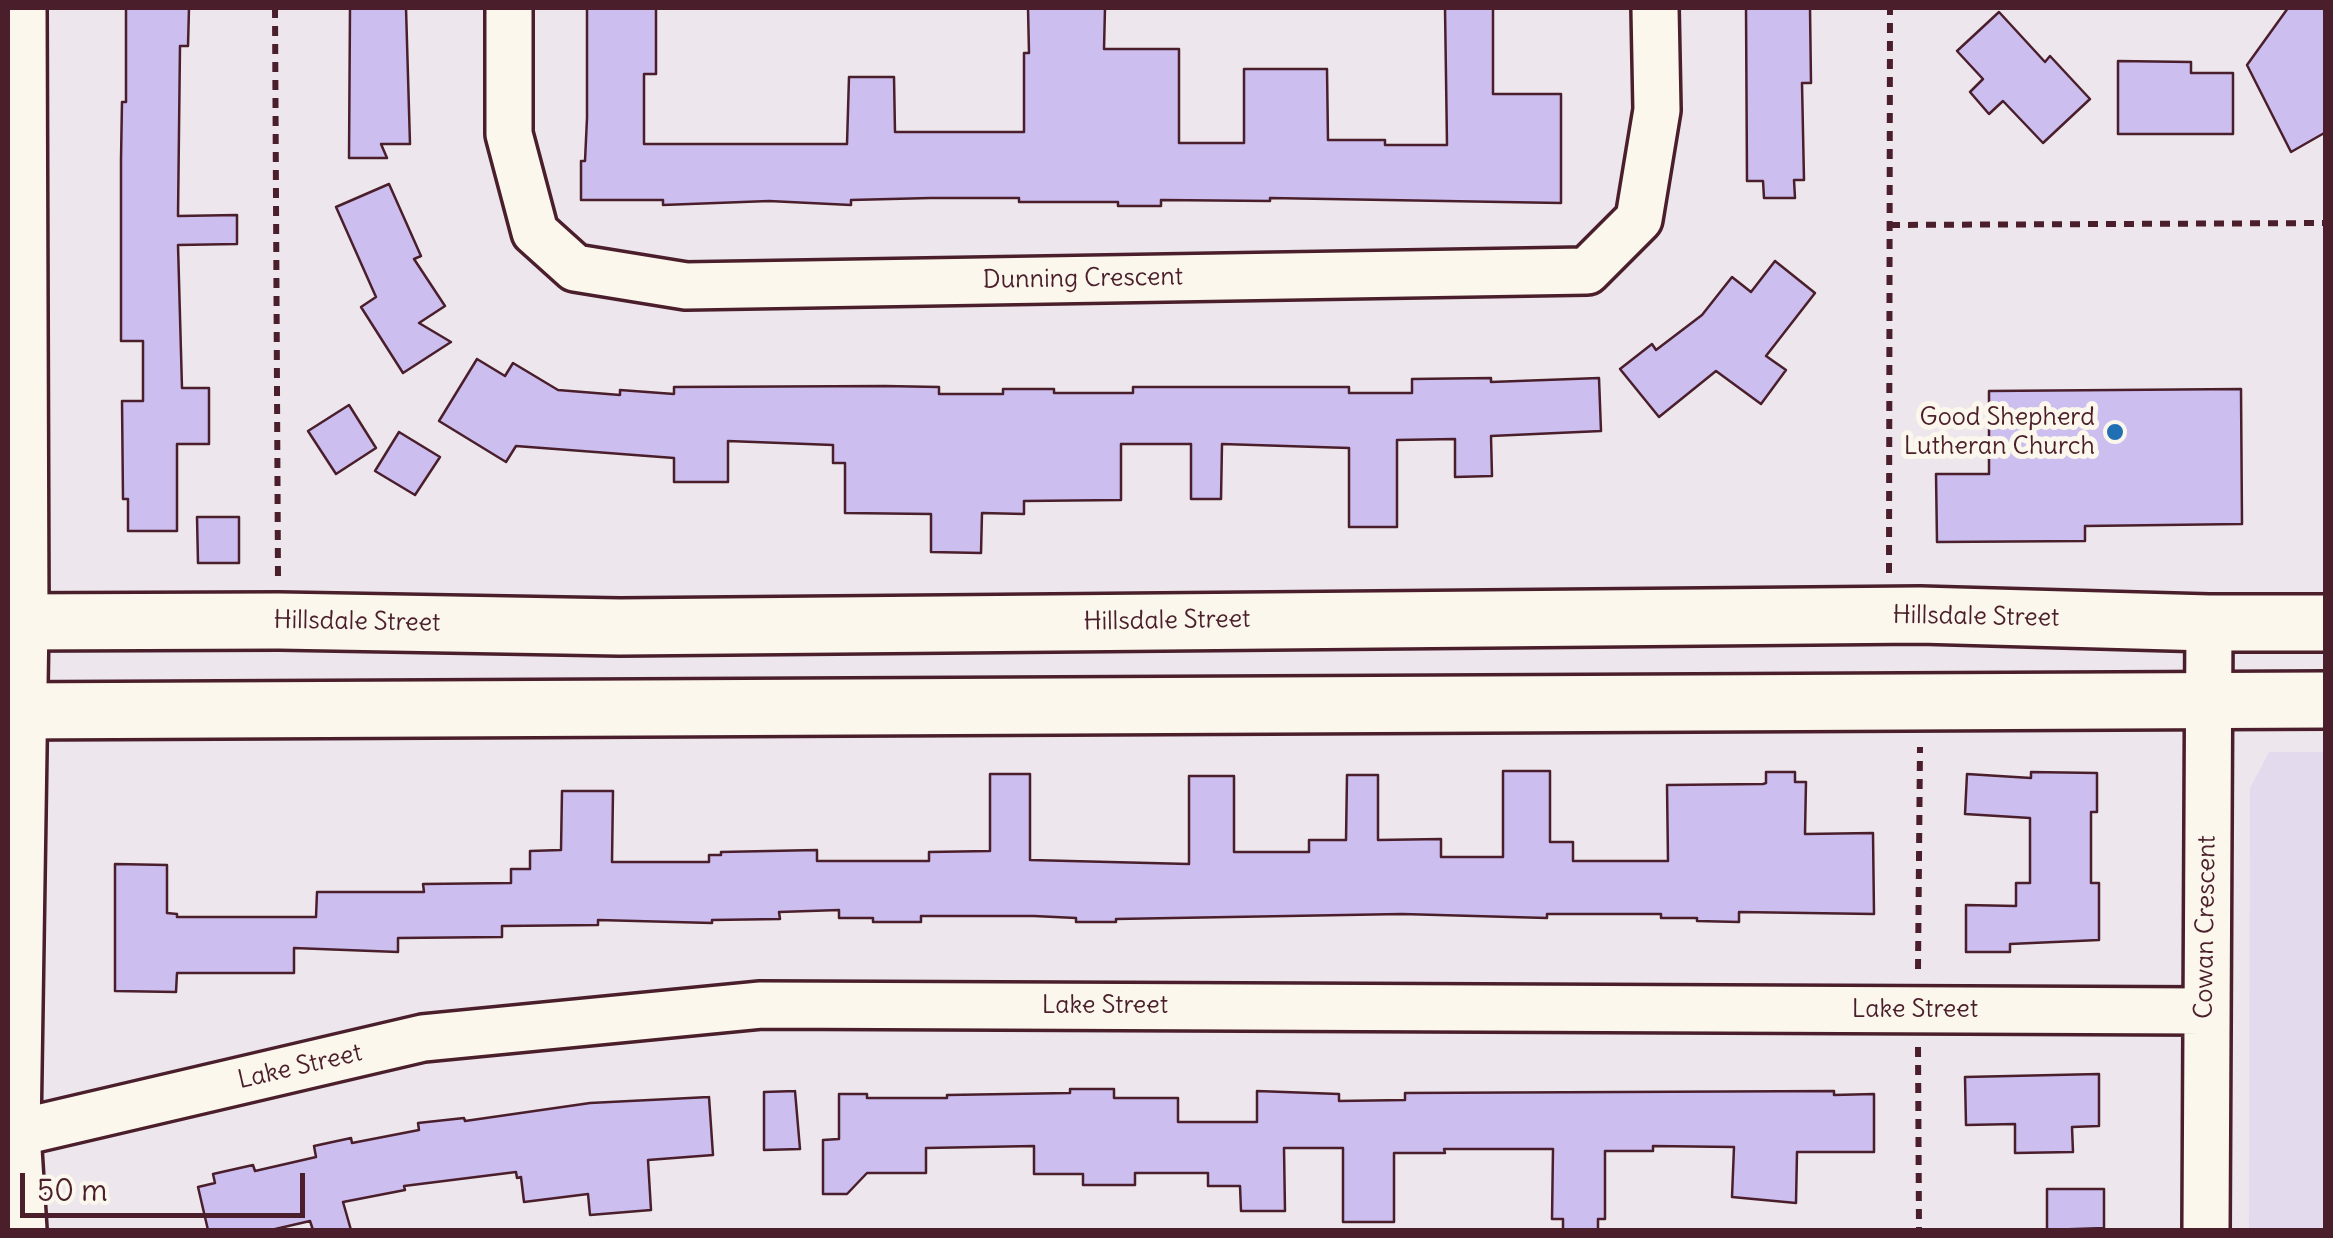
<!DOCTYPE html>
<html>
<head>
<meta charset="utf-8">
<style>
  body { margin:0 }
  #map { position:relative; width:2333px; height:1238px; overflow:hidden; background:#ede6ed; font-family:Delius,sans-serif }
  canvas { display:block }
  .frame { position:absolute; inset:0; border:10px solid #4a1f2b; pointer-events:none }
  .scale { position:absolute; left:20px; top:1173px; width:285px; height:45px; box-sizing:border-box; border:5px solid #4a1f2b; border-top:0; padding-left:12px; font-size:30px; line-height:35px; white-space:nowrap; color:#4a1f2b; -webkit-text-stroke:8px #fbf7ec; paint-order:stroke }
</style>
</head>
<body>
<div id="map">
<canvas width="2333" height="1238"></canvas>
<div class="frame"></div>
<div class="scale">50 m</div>
</div>
<script>
const c = document.querySelector('canvas').getContext('2d');
c.lineJoin = 'round';
function paint(path, color) { c.fillStyle = color; c.fill(path, 'evenodd'); }
const shape = rows => new Path2D(rows.map(r => 'M' + r).join(''));
function trace(path, color, width, dash) { c.strokeStyle = color; c.lineWidth = width; c.lineCap = dash ? 'butt' : 'round'; c.setLineDash(dash || []); c.stroke(path); }
function drawText(font, color, halo, rows, align = 'center') {
  c.font = font + ' Delius,sans-serif'; c.lineWidth = 10; c.setLineDash([]); c.textBaseline = 'middle'; c.strokeStyle = halo; c.fillStyle = color; for (const [text, x, y, turn = 0] of rows) {
    c.save(); c.translate(x, y); c.rotate((+turn || 0) * Math.PI / 180); c.textAlign = isNaN(turn) ? turn : align; if (halo) c.strokeText(text, 0, 0); c.fillText(text, 0, 0); c.restore();
  }
}
paint(shape([
  [2269,752,2325,752,2325,1230,2249,1230,2250,788]
]), '#e3daee');
const building = shape([
  [126,8,189,8,188,46,180,46,178,216,237,215,237,244,178,245,182,388,209,388,209,444,177,444,177,531,128,531,128,499,123,499,122,401,143,401,143,341,121,341,121,159,122,102,126,102,126,8],
  [350,8,406,8,410,144,381,144,387,158,349,158,350,8],
  [587,8,656,8,656,74,644,74,644,144,847,144,849,77,894,77,895,132,1024,132,1024,53,1029,53,1028,8,1105,8,1104,49,1179,49,1179,143,1244,143,1244,69,1327,69,1328,140,1385,140,1385,145,1447,145,1445,8,1493,8,1493,94,1561,94,1561,203,1270,198,1270,201,1161,200,1161,206,1118,206,1118,202,1019,202,1019,198,930,198,851,200,851,205,769,201,663,205,663,200,581,200,581,161,585,161,587,118,587,8],
  [1746,8,1810,8,1811,83,1802,83,1804,180,1794,180,1795,198,1764,198,1763,181,1747,181,1746,8],
  [2288,8,2326,8,2326,132,2291,152,2247,65,2288,8],
  [1999,12,2045,62,2050,56,2090,99,2043,143,2003,101,1989,114,1970,92,1983,79,1957,51,1999,12],
  [2118,61,2191,62,2191,73,2233,73,2233,134,2118,134,2118,61],
  [389,184,421,256,414,259,445,306,419,323,451,342,403,373,361,307,376,297,336,207,389,184],
  [1775,261,1815,293,1766,356,1786,370,1761,404,1716,371,1659,417,1620,369,1652,344,1656,350,1702,315,1732,277,1751,292,1775,261],
  [477,359,505,376,513,363,558,390,620,395,620,390,674,394,674,387,885,386,939,387,939,394,1003,394,1003,389,1054,389,1054,393,1133,393,1133,387,1349,387,1349,393,1412,393,1412,379,1491,378,1491,382,1599,378,1601,431,1491,436,1492,476,1455,477,1455,439,1397,440,1397,527,1349,527,1349,448,1222,444,1221,499,1191,499,1191,444,1121,444,1121,500,1024,501,1024,514,982,513,981,553,931,552,931,514,845,513,845,463,833,463,833,445,728,441,728,482,674,482,674,458,516,446,506,462,439,421,477,359],
  [2241,389,2242,524,2085,526,2085,541,1937,542,1936,474,1989,474,1989,391,2241,389],
  [349,405,376,448,336,474,308,431,349,405],
  [399,432,440,457,415,495,375,471,399,432],
  [197,517,239,517,239,563,198,563,197,517],
  [1503,771,1550,771,1550,842,1573,842,1573,861,1668,861,1667,785,1763,784,1766,783,1766,772,1795,772,1795,782,1806,782,1805,834,1873,833,1874,914,1739,912,1739,922,1697,921,1697,918,1661,918,1661,914,1547,914,1547,918,1402,914,1116,919,1116,922,1076,922,1076,918,1034,916,921,916,921,922,873,922,873,918,839,918,839,910,779,912,780,919,712,920,712,923,598,920,598,925,502,926,502,937,398,938,398,952,294,948,294,973,177,973,176,992,115,991,115,864,167,865,167,913,177,914,177,917,316,917,317,892,424,892,423,884,511,883,511,869,530,869,530,851,561,850,562,791,613,791,612,862,709,862,709,855,721,855,721,852,817,850,817,861,929,861,929,852,990,851,990,774,1030,774,1030,860,1189,864,1189,776,1234,776,1234,852,1309,852,1309,840,1346,840,1347,775,1378,775,1378,840,1441,839,1441,857,1503,857,1503,771],
  [2031,772,2097,773,2097,812,2091,812,2091,883,2099,883,2099,940,2010,944,2010,952,1966,952,1966,905,2016,906,2016,883,2030,883,2030,818,1965,814,1967,774,2031,778,2031,772],
  [2099,1074,2099,1126,2072,1127,2073,1152,2015,1153,2015,1124,1966,1125,1965,1077,2099,1074],
  [1070,1089,1114,1089,1114,1098,1178,1098,1178,1122,1257,1122,1257,1091,1339,1094,1339,1101,1405,1100,1405,1093,1834,1091,1834,1095,1874,1094,1874,1152,1797,1152,1796,1203,1732,1197,1734,1147,1653,1146,1653,1151,1605,1151,1605,1219,1598,1219,1598,1230,1563,1230,1563,1219,1552,1219,1553,1149,1444,1149,1445,1153,1394,1153,1394,1222,1343,1222,1343,1148,1284,1148,1285,1211,1241,1211,1240,1186,1208,1186,1208,1173,1135,1173,1135,1185,1083,1185,1083,1174,1034,1174,1034,1146,926,1148,926,1173,867,1173,847,1194,823,1194,823,1140,839,1139,839,1094,867,1094,867,1098,947,1098,947,1095,1070,1093,1070,1089],
  [795,1091,800,1149,764,1150,764,1092,795,1091],
  [709,1097,713,1155,648,1160,651,1210,590,1215,588,1194,524,1202,521,1177,517,1178,516,1172,404,1186,405,1190,343,1202,351,1230,313,1230,310,1221,271,1230,208,1230,198,1187,215,1183,213,1174,253,1165,255,1171,316,1157,314,1146,351,1138,352,1143,419,1130,418,1123,464,1118,465,1121,590,1103,709,1097],
  [2047,1189,2104,1189,2104,1228,2047,1230,2047,1189]
]);
paint(building, '#ccbeef');
trace(building, '#4a1f2b', 2.5);
const minor = shape([
  [23,8,25,621,17,1133,23,1230],
  [509,8,509,134,535,232,575,268,686,286,1587,271,1639,219,1657,110,1655,8],
  [17,1133,423,1038,761,1005,2205,1011],
  [2206,1230,2209,623]
]);
const tertiary = shape([
  [8,622,279,621,620,627,1920,615,2209,623,2326,623],
  [8,711,2326,700]
]);
trace(minor, '#4a1f2b', 52);
trace(tertiary, '#4a1f2b', 62);
trace(shape([
  [275,8,278,579],
  [1890,225,2326,223],
  [1889,573,1890,8],
  [1918,969,1920,747],
  [1918,1047,1919,1230]
]), '#4a1f2b', 6, [10, 8]);
trace(minor, '#fbf7ec', 45);
trace(tertiary, '#fbf7ec', 55);
for (const [x, y, r, color] of [
  [2115,432,10,"#1f6fb2"]
]) { const dot = new Path2D(); dot.arc(x, y, r, 0, 2 * Math.PI); c.fillStyle = color; c.fill(dot); trace(dot, '#fbf7ec', 4); }
drawText('25px', '#4a1f2b', '#fbf7ec', [
  ["Dunning Crescent",1083,279,-1],
  ["Hillsdale Street",1976,617,1],
  ["Hillsdale Street",1167,621,-1],
  ["Hillsdale Street",357,622,1],
  ["Cowan Crescent",2206,927,-89],
  ["Lake Street",1105,1006],
  ["Lake Street",1915,1010],
  ["Lake Street",300,1067,-13]
]);
drawText('25px', '#4a1f2b', '#fbf7ec', [
  ["Good Shepherd",2095,418],
  ["Lutheran Church",2095,447]
], 'right');
</script>
</body>
</html>
